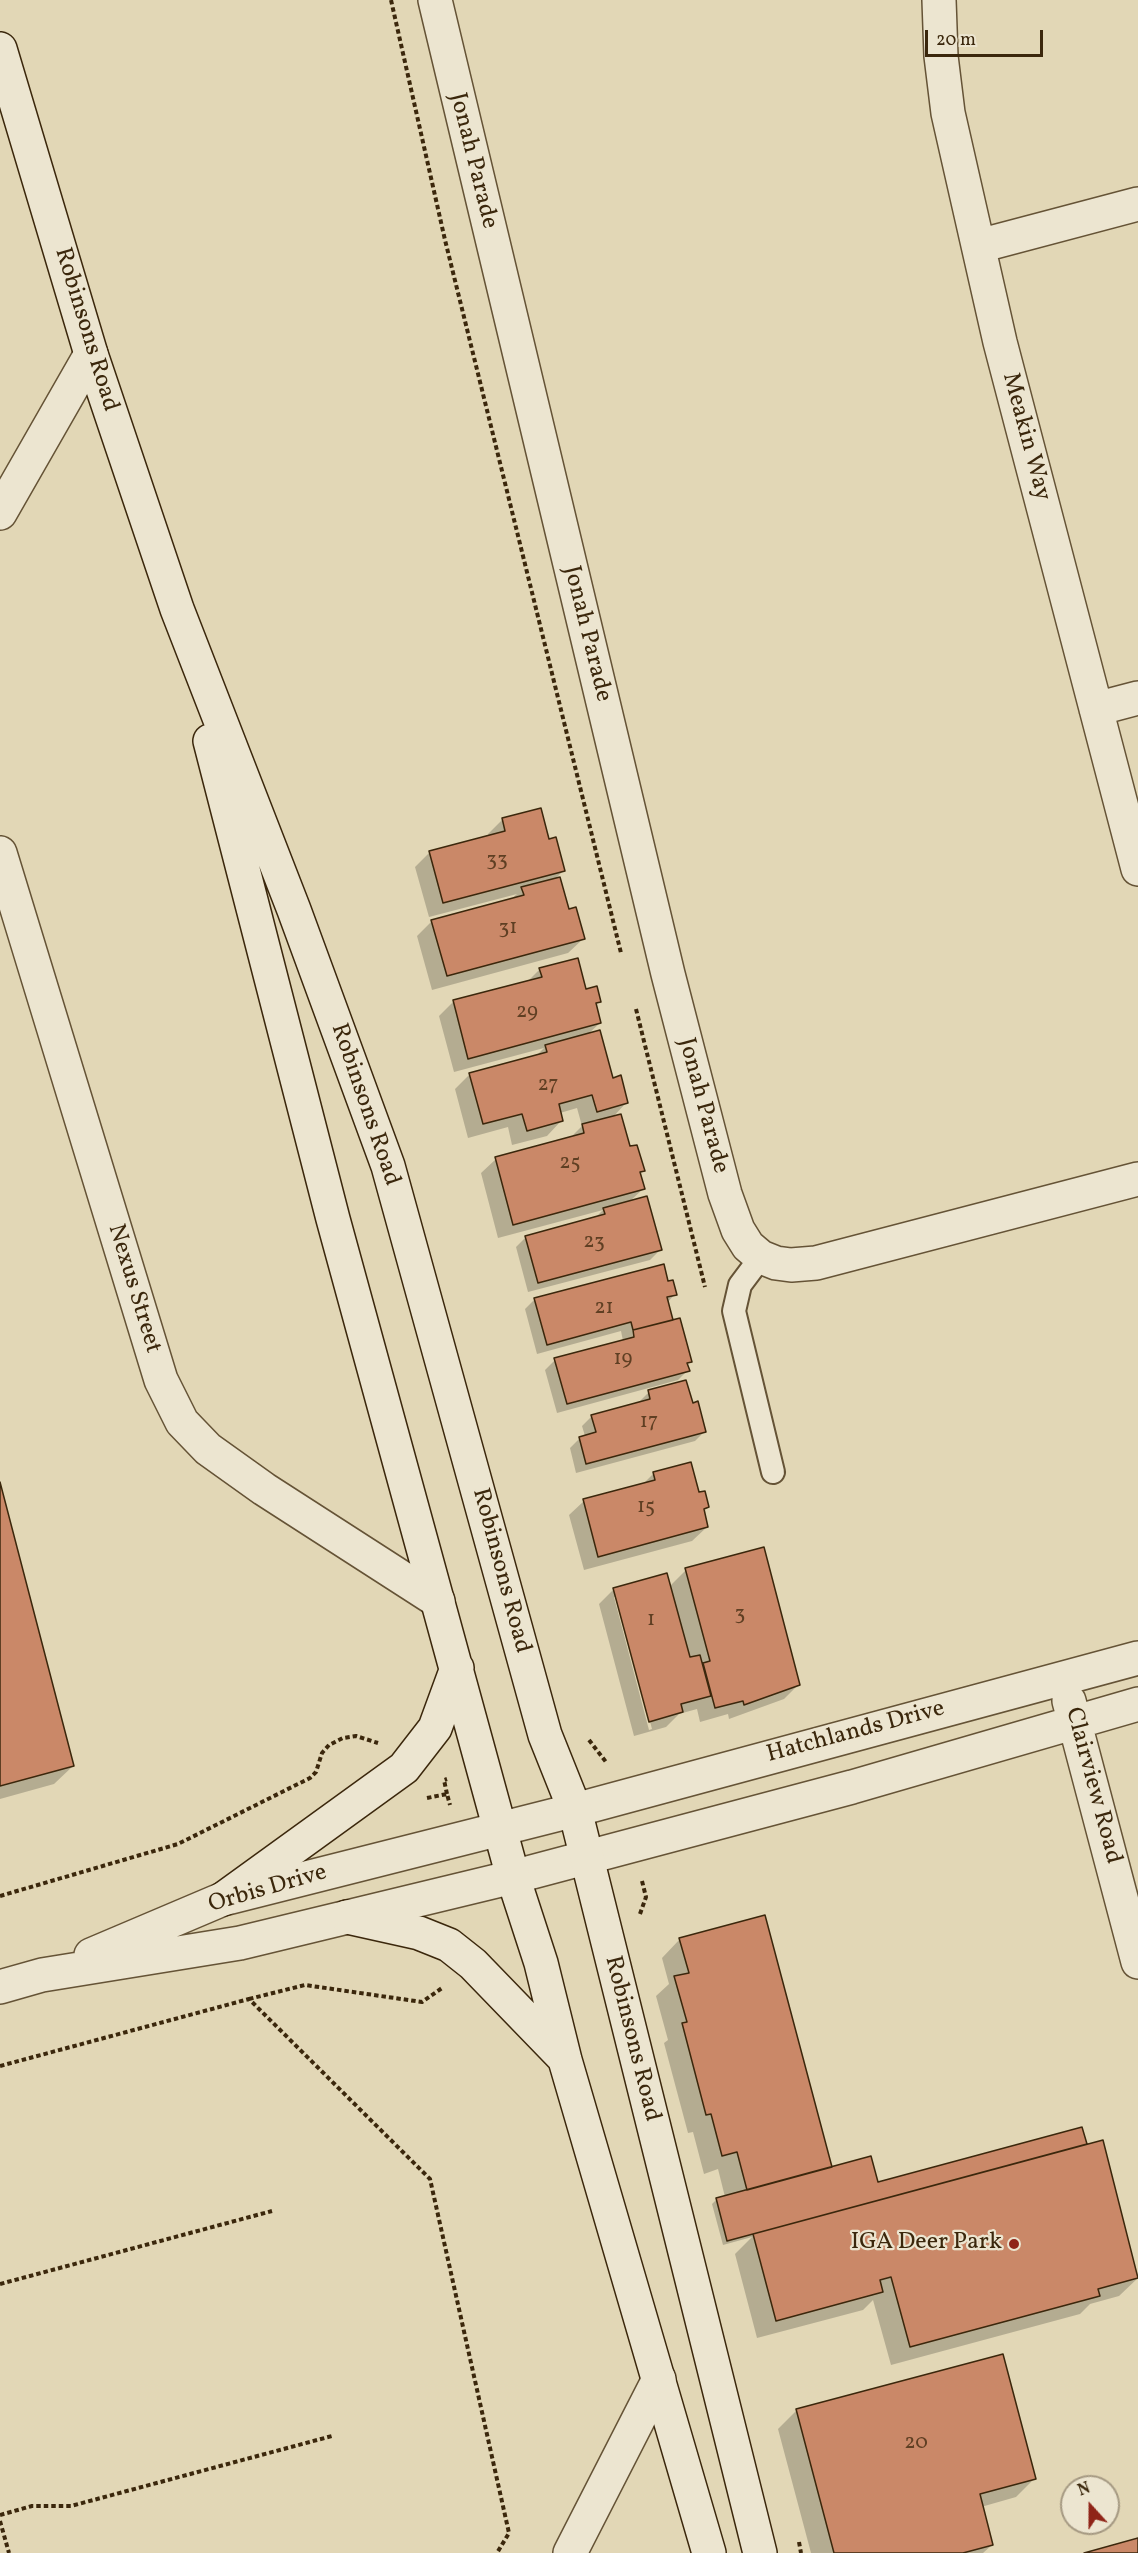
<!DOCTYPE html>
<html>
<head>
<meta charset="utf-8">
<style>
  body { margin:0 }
  #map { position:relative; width:1138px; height:2553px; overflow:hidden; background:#e2d7b6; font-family:Vollkorn,serif }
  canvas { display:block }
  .north { position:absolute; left:1060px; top:2475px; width:60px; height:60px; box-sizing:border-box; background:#ece5d0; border:2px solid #a59982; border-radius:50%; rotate:339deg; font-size:16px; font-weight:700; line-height:24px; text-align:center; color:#3b270c }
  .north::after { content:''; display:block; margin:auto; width:21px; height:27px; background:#8f2418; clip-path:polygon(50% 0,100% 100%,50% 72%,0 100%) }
  .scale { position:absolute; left:925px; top:30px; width:118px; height:27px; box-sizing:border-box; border:3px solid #3b270c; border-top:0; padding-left:8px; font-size:18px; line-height:21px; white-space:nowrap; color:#3b270c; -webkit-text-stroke:4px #ece5d0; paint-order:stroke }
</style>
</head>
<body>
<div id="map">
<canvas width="1138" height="2553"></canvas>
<div class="north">N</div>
<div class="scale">20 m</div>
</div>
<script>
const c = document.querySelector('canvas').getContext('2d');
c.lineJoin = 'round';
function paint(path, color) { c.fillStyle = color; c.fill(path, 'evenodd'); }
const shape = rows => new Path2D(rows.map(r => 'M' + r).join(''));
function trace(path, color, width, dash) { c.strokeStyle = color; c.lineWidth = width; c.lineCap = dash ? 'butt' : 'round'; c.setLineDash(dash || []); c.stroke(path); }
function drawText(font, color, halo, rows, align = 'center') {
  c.font = font + ' Vollkorn,serif'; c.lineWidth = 4.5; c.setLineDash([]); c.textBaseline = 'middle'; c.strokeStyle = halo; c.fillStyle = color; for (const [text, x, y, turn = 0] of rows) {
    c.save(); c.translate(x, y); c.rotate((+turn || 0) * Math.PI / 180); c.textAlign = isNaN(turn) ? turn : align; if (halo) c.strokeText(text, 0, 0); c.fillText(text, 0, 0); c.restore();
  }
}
paint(shape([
  [503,819,548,840,564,870,554,880,583,939,568,953,432,990,417,936,432,921,510,900,517,894,429,917,415,867,430,852,489,837,488,834],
  [540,969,585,991,599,1002,595,1006,600,1023,587,1035,626,1103,612,1118,643,1171,639,1175,643,1189,629,1202,660,1250,650,1260,528,1292,516,1247,526,1237,594,1219,603,1210,498,1238,481,1173,496,1159,569,1139,582,1126,577,1108,560,1113,561,1121,547,1136,512,1145,508,1127,468,1138,455,1089,470,1074,535,1057,544,1048,454,1072,439,1016,453,1002,527,982],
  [667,1283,675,1294,667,1303,672,1322,690,1362,687,1365,688,1370,678,1380,557,1413,545,1370,555,1360,623,1341,621,1331,537,1354,525,1309,535,1299],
  [649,1392,705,1431,695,1441,576,1473,570,1448,580,1438,585,1436,582,1426,592,1416,639,1404,639,1402],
  [654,1473,698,1494,707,1506,703,1511,707,1527,692,1541,584,1570,569,1515,584,1501,642,1485],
  [0,1488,73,1766,54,1784,0,1799],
  [686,1570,799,1684,784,1699,729,1719,728,1714,700,1722,697,1709,679,1714,666,1727,634,1736,599,1604,614,1589,669,1587],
  [614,1597,617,1597,652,1729,649,1730],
  [680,1939,831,2168,877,2184,1102,2142,1138,2278,1119,2296,1090,2304,1080,2314,891,2365,873,2300,863,2310,757,2338,735,2254,752,2237,723,2245,712,2204,717,2199,725,2197,718,2169,704,2174,693,2132,688,2133,664,2043,668,2040,656,1996,669,1984,662,1958],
  [797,2410,1034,2479,1016,2497,981,2507,992,2545,983,2553,811,2553,778,2429]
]), '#0003');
const building = shape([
  [541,808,549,839,556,837,565,871,443,903,429,851,505,831,502,818,541,808],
  [560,877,569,909,576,907,585,939,447,976,431,920,524,895,521,887,560,877],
  [578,958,586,989,597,986,601,1002,596,1003,601,1023,468,1059,453,1000,542,977,539,968,578,958],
  [600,1030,613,1078,621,1075,628,1103,597,1112,592,1095,559,1104,563,1121,527,1131,522,1114,483,1124,469,1073,547,1052,545,1045,600,1030],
  [621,1114,630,1146,637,1145,645,1171,640,1172,645,1189,513,1225,495,1157,584,1133,582,1124,621,1114],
  [647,1196,662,1250,538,1283,525,1236,605,1214,603,1208,647,1196],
  [664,1264,668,1281,673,1280,677,1295,667,1297,673,1320,633,1330,631,1322,547,1345,534,1298,664,1264],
  [680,1318,692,1362,687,1363,690,1371,567,1404,554,1358,634,1337,633,1330,680,1318],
  [686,1380,693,1403,698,1401,706,1432,586,1464,579,1437,596,1432,591,1415,650,1399,648,1390,686,1380],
  [691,1462,699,1492,705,1491,709,1507,704,1509,708,1527,598,1557,583,1499,655,1480,653,1472,691,1462],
  [0,1482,74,1766,0,1786,0,1482],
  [764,1547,800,1685,744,1705,743,1701,715,1708,703,1663,710,1661,685,1568,764,1547],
  [667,1573,690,1657,700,1655,711,1696,681,1704,683,1712,649,1722,613,1588,667,1573],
  [765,1915,832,2167,747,2190,737,2152,722,2156,711,2114,706,2115,682,2023,687,2022,674,1976,689,1973,679,1938,765,1915],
  [1082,2127,1087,2144,727,2241,716,2198,871,2156,878,2182,1082,2127],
  [1103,2140,1138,2278,1098,2289,1100,2296,910,2347,891,2277,880,2280,883,2292,776,2321,753,2234,1103,2140],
  [1003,2354,1036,2479,980,2494,993,2545,963,2553,834,2553,796,2409,1003,2354],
  [1138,2538,1138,2553,1084,2553,1138,2538]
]);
paint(building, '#ca8868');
trace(building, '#3b270c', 1.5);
const lane = shape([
  [761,1257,740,1285,734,1311,773,1472]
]);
const street = shape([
  [435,0,668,974,725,1194,738,1230,748,1246,761,1257,776,1263,791,1265,816,1263,1138,1179],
  [939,0,941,56,948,113,1000,342,1138,869],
  [979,246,1138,204],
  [0,513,91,354],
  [1096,709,1138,698],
  [0,853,161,1380,182,1422,208,1449,264,1489,438,1601],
  [1069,1701,1138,1962],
  [91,1955,223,1899,575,1810,1138,1658],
  [0,1987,42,1975,240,1943,513,1877,852,1787,1138,1704],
  [570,2553,659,2379]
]);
const secondary = shape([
  [0,49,91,354,177,609,294,910,388,1166,545,1735,575,1810,760,2553],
  [210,741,333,1219,513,1877,541,1963,565,2060,709,2553],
  [223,1899,404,1768,435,1728,457,1668],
  [347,1917,419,1933,449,1945,473,1964,564,2058]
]);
trace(lane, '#655336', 26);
trace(street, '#655336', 36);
trace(secondary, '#3b270c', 36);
trace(shape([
  [391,0,445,240,621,953],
  [636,1009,705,1287],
  [589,1740,606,1762],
  [447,1794,444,1780,447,1779],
  [427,1798,447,1794,450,1805],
  [0,1896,178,1844,310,1778,316,1772,322,1753,329,1745,343,1738,356,1736,378,1743],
  [640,1914,646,1897,642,1881],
  [249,1999,305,1985,422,2002,442,1988],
  [0,2066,249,1999,430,2179,509,2533,497,2553],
  [0,2284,272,2211],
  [0,2515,32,2506,71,2506,332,2436],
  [0,2521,9,2553],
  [799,2542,801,2553]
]), '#3b270c', 4, [4.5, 3]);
trace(lane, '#ece5d0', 22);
trace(street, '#ece5d0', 33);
trace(secondary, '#ece5d0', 33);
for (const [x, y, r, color] of [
  [1014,2244,6,"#8f2418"]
]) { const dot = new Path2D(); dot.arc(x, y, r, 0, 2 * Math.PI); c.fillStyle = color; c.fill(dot); trace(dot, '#ece5d0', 2); }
drawText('21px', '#5f3f23', null, [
  ["33",497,861],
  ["31",508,929],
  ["29",527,1013],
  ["27",548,1086],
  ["25",570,1164],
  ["23",594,1243],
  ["21",604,1309],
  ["19",623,1360],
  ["17",649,1423],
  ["15",646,1508],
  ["3",740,1615],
  ["1",651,1621],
  ["20",916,2444]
]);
drawText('24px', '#3b270c', '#ece5d0', [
  ["Jonah Parade",472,161,76],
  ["Robinsons Road",85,330,73],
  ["Meakin Way",1025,437,75],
  ["Jonah Parade",586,634,76],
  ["Robinsons Road",364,1105,71],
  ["Jonah Parade",702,1106,75],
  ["Nexus Street",133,1289,73],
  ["Robinsons Road",500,1571,75],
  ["Hatchlands Drive",856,1733,-15],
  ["Clairview Road",1092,1786,75],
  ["Orbis Drive",268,1890,-16],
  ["Robinsons Road",631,2039,76]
]);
drawText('24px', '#3b270c', '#ece5d0', [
  ["IGA Deer Park",1002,2244]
], 'right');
</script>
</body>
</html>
